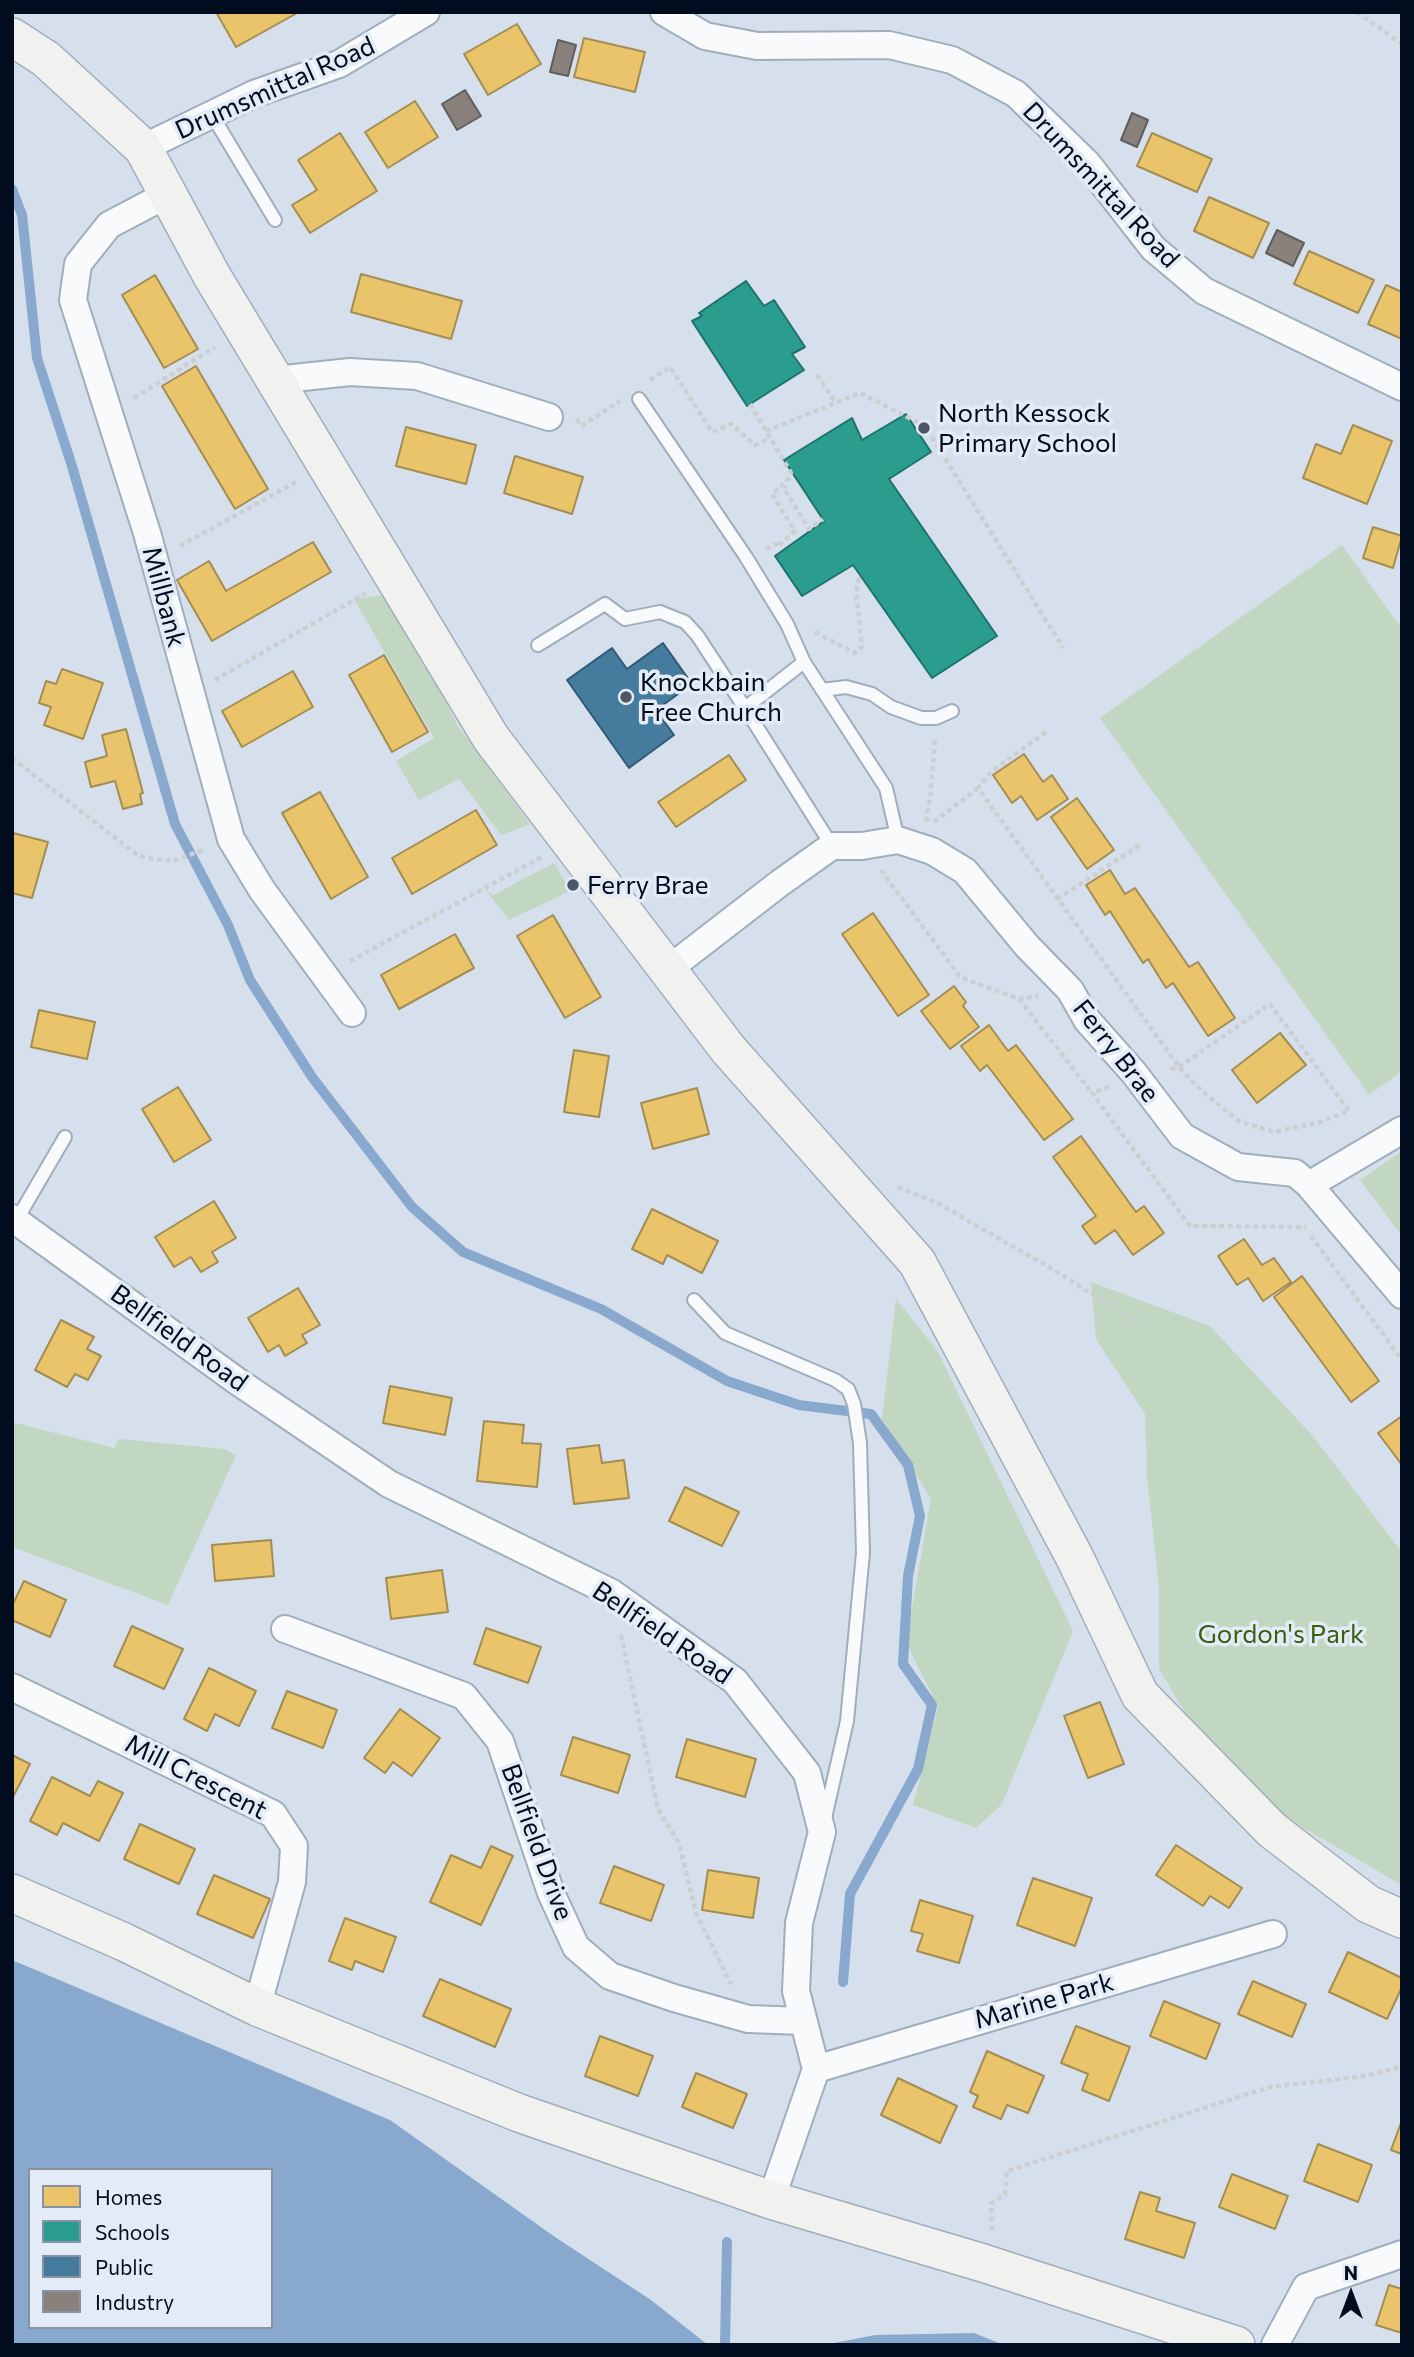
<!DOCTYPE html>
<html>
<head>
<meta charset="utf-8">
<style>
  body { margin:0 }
  #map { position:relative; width:1414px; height:2357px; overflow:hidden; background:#d6e0ec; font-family:Commissioner,sans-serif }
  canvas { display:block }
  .frame { position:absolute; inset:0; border:14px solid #010c1e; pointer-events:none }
  .legend { position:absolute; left:28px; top:2168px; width:245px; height:161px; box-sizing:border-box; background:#e2ebf6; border:2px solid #8892a0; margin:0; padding:9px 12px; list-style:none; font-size:21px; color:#010c1e }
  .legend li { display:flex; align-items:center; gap:14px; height:35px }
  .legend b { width:35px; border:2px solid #8892a0 }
  .north { position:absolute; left:1316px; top:2259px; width:70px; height:70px; -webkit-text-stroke:5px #e2ebf6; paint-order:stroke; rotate:0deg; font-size:19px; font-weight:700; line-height:28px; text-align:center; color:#010c1e }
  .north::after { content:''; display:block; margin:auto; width:24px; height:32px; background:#010c1e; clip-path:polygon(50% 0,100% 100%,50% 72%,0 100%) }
</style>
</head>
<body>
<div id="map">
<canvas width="1414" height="2357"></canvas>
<div class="frame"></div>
<ul class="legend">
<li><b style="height:19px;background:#e9c46a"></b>Homes</li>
<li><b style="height:19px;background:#2a9d8f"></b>Schools</li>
<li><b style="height:19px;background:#457b9d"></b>Public</li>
<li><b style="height:19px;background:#8a817c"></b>Industry</li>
</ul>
<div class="north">N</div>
</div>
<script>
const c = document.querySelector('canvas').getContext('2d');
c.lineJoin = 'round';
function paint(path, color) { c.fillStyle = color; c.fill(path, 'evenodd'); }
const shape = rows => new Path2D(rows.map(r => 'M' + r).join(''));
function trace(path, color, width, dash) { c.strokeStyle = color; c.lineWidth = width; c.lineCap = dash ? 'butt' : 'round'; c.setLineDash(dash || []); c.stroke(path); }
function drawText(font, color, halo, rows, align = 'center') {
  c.font = font + ' Commissioner,sans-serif'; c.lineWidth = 7; c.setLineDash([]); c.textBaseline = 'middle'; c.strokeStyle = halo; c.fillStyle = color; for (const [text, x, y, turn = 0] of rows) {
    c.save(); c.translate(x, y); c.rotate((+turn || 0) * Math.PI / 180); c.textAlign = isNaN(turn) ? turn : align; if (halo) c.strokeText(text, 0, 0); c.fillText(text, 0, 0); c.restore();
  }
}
paint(shape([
  [1342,545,1402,629,1402,1071,1369,1095,1100,718],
  [383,595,410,634,458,726,530,824,501,835,459,779,419,800,396,761,434,738,354,599],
  [554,863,570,891,509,920,484,888,493,895],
  [1402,1151,1402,1236,1360,1180],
  [1091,1282,1210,1326,1312,1435,1398,1547,1402,1549,1402,1885,1293,1822,1208,1750,1159,1669,1159,1587,1147,1477,1145,1414,1096,1339],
  [896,1299,937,1350,1073,1631,1002,1804,976,1828,913,1805,938,1707,906,1642,931,1499,882,1419],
  [12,1422,114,1448,119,1439,224,1449,236,1455,168,1605,12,1547]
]), '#c2d7c1');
paint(shape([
  [12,1960,390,2120,555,2237,651,2300,708,2345,12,2345],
  [30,2170,271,2170,271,2327,30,2327],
  [974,2333,1004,2345,824,2345,875,2335]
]), '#88a8cd');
const homes = shape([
  [216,12,299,12,236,47,216,12],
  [517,24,541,64,488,95,464,54,517,24],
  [584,38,645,52,635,92,574,77,584,38],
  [415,101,438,137,388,168,365,132,415,101],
  [340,133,377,191,310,233,292,205,317,190,298,160,340,133],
  [1152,133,1212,159,1197,192,1137,166,1152,133],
  [1209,197,1269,223,1253,258,1194,231,1209,197],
  [1309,251,1374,280,1358,313,1294,284,1309,251],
  [361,274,462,301,451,339,351,312,361,274],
  [155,275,198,349,164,368,122,295,155,275],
  [1386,285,1402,292,1402,339,1368,324,1386,285],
  [196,366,268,489,235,509,162,386,196,366],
  [1353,425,1392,441,1367,504,1303,478,1316,444,1341,454,1353,425],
  [406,427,476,445,466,484,396,466,406,427],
  [515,456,583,477,572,514,504,493,515,456],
  [1373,527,1402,536,1393,568,1363,558,1373,527],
  [313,542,331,572,212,641,177,580,209,561,226,591,313,542],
  [384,655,428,732,392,752,349,675,384,655],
  [62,669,103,683,83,739,44,725,51,707,39,703,46,681,56,684,62,669],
  [293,671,313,707,242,747,222,711,293,671],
  [126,729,143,793,140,794,142,804,123,809,115,781,91,787,85,762,107,756,102,735,126,729],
  [1024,754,1043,782,1052,775,1068,799,1037,820,1021,796,1012,803,993,775,1024,754],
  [729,755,746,780,676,827,658,802,729,755],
  [320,792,368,877,331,899,282,813,320,792],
  [1077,798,1114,850,1087,869,1051,817,1077,798],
  [476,810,497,845,412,894,392,858,476,810],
  [13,833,48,842,32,898,12,893,13,833],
  [1110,870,1125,894,1135,888,1189,967,1198,962,1235,1018,1208,1036,1173,983,1166,988,1148,959,1143,963,1110,911,1105,915,1086,885,1110,870],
  [873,913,929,995,898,1016,842,934,873,913],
  [553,915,601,997,565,1018,517,936,553,915],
  [455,934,474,968,399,1009,381,975,455,934],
  [954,986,966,1002,963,1006,979,1027,950,1049,921,1011,954,986],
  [39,1010,95,1022,87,1059,31,1047,39,1010],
  [989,1025,1008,1051,1016,1045,1073,1119,1044,1140,987,1065,980,1071,961,1046,989,1025],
  [1280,1033,1306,1065,1257,1103,1232,1070,1280,1033],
  [574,1050,609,1056,599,1117,564,1112,574,1050],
  [178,1087,211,1140,174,1162,142,1109,178,1087],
  [697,1088,709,1134,653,1149,641,1103,697,1088],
  [1081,1136,1136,1212,1144,1206,1164,1233,1133,1255,1115,1230,1095,1244,1082,1226,1096,1216,1053,1157,1081,1136],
  [214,1201,236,1238,212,1252,218,1262,201,1272,191,1257,174,1267,155,1237,214,1201],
  [652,1209,718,1241,702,1273,667,1255,663,1264,632,1249,652,1209],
  [1244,1239,1262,1265,1274,1258,1291,1282,1263,1301,1248,1278,1237,1285,1218,1256,1244,1239],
  [1302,1276,1379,1381,1351,1402,1274,1297,1302,1276],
  [298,1288,320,1325,302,1335,307,1343,285,1356,279,1345,268,1352,248,1318,298,1288],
  [61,1320,94,1337,87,1349,101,1356,88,1380,75,1374,67,1387,35,1370,61,1320],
  [390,1386,452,1398,445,1435,383,1423,390,1386],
  [1402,1416,1402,1465,1378,1433,1402,1416],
  [484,1421,524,1425,522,1443,541,1444,537,1487,477,1481,484,1421],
  [599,1445,602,1463,624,1460,629,1498,574,1504,567,1449,599,1445],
  [685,1487,739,1512,722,1546,669,1521,685,1487],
  [271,1540,274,1576,215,1581,212,1545,271,1540],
  [442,1570,448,1612,391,1619,386,1578,442,1570],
  [24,1581,66,1600,50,1637,12,1620,12,1606,24,1581],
  [132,1626,183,1649,164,1689,114,1666,132,1626],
  [486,1628,541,1647,528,1683,474,1664,486,1628],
  [209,1668,256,1691,239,1726,215,1714,207,1731,184,1719,209,1668],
  [287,1691,337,1710,323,1748,272,1728,287,1691],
  [1100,1702,1124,1764,1088,1778,1064,1716,1100,1702],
  [400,1709,440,1738,412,1776,393,1762,385,1773,364,1758,400,1709],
  [573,1737,630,1755,618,1793,561,1775,573,1737],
  [687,1739,756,1759,745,1797,676,1777,687,1739],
  [12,1755,30,1764,12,1799,12,1755],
  [52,1777,90,1796,98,1781,123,1793,99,1841,63,1823,57,1835,30,1821,52,1777],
  [140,1824,195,1849,179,1884,124,1859,140,1824],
  [1176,1845,1242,1888,1229,1908,1210,1896,1203,1906,1156,1875,1176,1845],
  [491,1846,513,1856,481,1925,430,1902,451,1855,481,1868,491,1846],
  [614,1866,664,1885,651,1921,600,1903,614,1866],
  [708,1870,759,1878,753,1918,702,1910,708,1870],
  [214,1875,270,1899,253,1938,197,1914,214,1875],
  [1033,1878,1092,1898,1075,1946,1017,1925,1033,1878],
  [920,1900,973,1916,959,1963,917,1951,923,1934,911,1931,920,1900],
  [345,1918,396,1937,383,1972,355,1961,352,1970,329,1961,345,1918],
  [1348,1952,1402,1978,1402,1987,1387,2019,1329,1992,1348,1952],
  [440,1979,511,2009,495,2047,423,2016,440,1979],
  [1253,1981,1306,2004,1292,2037,1238,2014,1253,1981],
  [1164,2001,1220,2024,1206,2059,1150,2036,1164,2001],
  [1076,2026,1130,2047,1109,2101,1082,2090,1088,2074,1061,2063,1076,2026],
  [600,2036,653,2056,638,2096,585,2076,600,2036],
  [987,2051,1044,2076,1028,2113,1007,2105,1001,2119,973,2107,978,2096,970,2092,987,2051],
  [696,2073,747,2094,733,2128,682,2107,696,2073],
  [898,2078,957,2106,940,2143,881,2115,898,2078],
  [1402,2120,1402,2154,1391,2150,1402,2120],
  [1318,2144,1372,2165,1358,2202,1304,2181,1318,2144],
  [1232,2174,1288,2196,1275,2229,1219,2207,1232,2174],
  [1140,2192,1160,2198,1156,2211,1195,2223,1184,2258,1125,2239,1140,2192],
  [1389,2285,1402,2289,1402,2333,1376,2325,1389,2285]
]);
paint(homes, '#e9c46a');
trace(homes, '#a38d53', 2);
const schools = shape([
  [746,281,764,306,774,300,805,347,792,354,804,370,747,406,692,321,702,316,699,313,746,281],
  [906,414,931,452,889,479,997,636,932,678,853,565,802,596,775,556,824,521,784,460,852,418,862,440,906,414]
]);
paint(schools, '#2a9d8f');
trace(schools, '#1e726d', 2);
const public = shape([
  [663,643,692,684,656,710,674,735,629,768,567,680,612,648,627,669,663,643]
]);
paint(public, '#457b9d');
trace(public, '#315a77', 2);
const industry = shape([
  [558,40,576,45,568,76,550,72,558,40],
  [465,90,481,116,457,130,442,104,465,90],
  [1132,113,1148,120,1137,147,1121,140,1132,113],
  [1277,230,1304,243,1293,266,1266,253,1277,230]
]);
paint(industry, '#8a817c');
trace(industry, '#615e60', 2);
trace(shape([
  [12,189,22,215,37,358,72,466,175,824,228,925,250,980,312,1077,412,1207,463,1252,601,1309,727,1381,799,1405,871,1414,908,1465,920,1516,908,1576,903,1664,932,1705,918,1769,850,1894,843,1982],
  [725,2345,727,2242]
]), '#88a8cd', 10);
const lane = shape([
  [212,115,275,220],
  [639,399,746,557,787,624,804,662,886,788,898,840],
  [538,645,605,604,625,619,660,612,685,622,697,635,745,708,832,846],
  [822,690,846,687,872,694,891,707,921,718,936,718,952,711],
  [745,708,804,662],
  [16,1221,65,1137],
  [694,1300,725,1333,835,1380,848,1389,854,1404,860,1443,863,1553,847,1721,825,1818]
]);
const street = shape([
  [664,12,705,36,757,46,889,45,952,60,1016,94,1087,163,1153,248,1204,291,1402,387],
  [143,148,254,94,339,64,426,12],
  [168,194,109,225,78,264,73,300,147,533,231,839,262,890,352,1013],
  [275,380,350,372,417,376,549,417],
  [666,971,780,883,832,846,862,846,898,840,932,851,965,871,1027,946,1070,990,1087,1020,1134,1073,1182,1136,1238,1167,1295,1173,1309,1185,1402,1295],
  [1309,1185,1402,1130],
  [12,1218,237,1381,389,1484,612,1593,735,1681,807,1773,822,1832,799,1923,796,1991,816,2069,771,2200],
  [285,1629,464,1696,500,1741,551,1893,576,1947,610,1976,674,1998,748,2019,803,2021],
  [12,1687,273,1814,294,1846,292,1882,257,2007],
  [816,2069,1273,1934],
  [1275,2345,1306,2287,1402,2254]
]);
const secondary = shape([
  [12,37,46,59,143,148,212,276,491,738,728,1049,917,1262,1075,1558,1140,1695,1272,1830,1368,1904,1402,1919],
  [12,1893,124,1942,257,2007,519,2113,771,2200,983,2263,1236,2345]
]);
trace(lane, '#a0adbc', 16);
trace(street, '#a0adbc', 30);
trace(secondary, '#a0adbc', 40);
trace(shape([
  [1357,12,1402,44],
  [817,375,836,403],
  [650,380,670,367,712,432,731,424,755,445,770,438],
  [134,398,215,347],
  [750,404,791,473,784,488],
  [577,419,581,426,620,401],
  [766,431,860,393,925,426,1063,648],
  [180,546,298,481],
  [766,549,776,544,777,547,795,531,772,494,782,485,809,529,823,519],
  [815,632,855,653,862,647,856,592,860,575],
  [215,680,366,593],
  [1046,732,992,771,978,788,1179,1067,1202,1091,1239,1121,1274,1132,1320,1122,1349,1111,1270,1004,1179,1067,1168,1070],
  [12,758,136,854,147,858,173,861,206,849],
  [928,821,926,817,930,799,935,740],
  [934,822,978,788],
  [881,870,960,977,1019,999,1038,996],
  [1057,899,1143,843],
  [350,961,542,857],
  [1019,999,1092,1093],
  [1109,1087,1092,1093,1190,1226,1306,1227],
  [898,1187,939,1204,1059,1273,1142,1326],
  [1311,1236,1402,1360],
  [621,1635,658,1809,679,1843,696,1913,731,1984],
  [992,2230,991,2204,1005,2194,1007,2171,1270,2087,1366,2076,1402,2066]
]), '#cccfd2', 4.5, [5, 3.5]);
trace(lane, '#f9fafc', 12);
trace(street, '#f9fafc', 26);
trace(secondary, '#f1f1ef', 37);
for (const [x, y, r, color] of [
  [924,428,7,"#4c5666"],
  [626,697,7,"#4c5666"],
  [573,885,7,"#4c5666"]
]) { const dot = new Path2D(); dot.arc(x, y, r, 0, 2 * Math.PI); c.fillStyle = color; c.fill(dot); trace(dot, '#e2ebf6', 2.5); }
drawText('26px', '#010c1e', '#e2ebf6', [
  ["Drumsmittal Road",275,88,-24],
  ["Drumsmittal Road",1101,185,47],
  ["Millbank",164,597,75],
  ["Ferry Brae",1116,1051,52],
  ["Bellfield Road",179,1338,36],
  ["Bellfield Road",662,1633,34],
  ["Mill Crescent",196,1777,27],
  ["Bellfield Drive",537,1842,70],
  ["Marine Park",1044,2001,-16]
]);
drawText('26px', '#010c1e', '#e2ebf6', [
  ["North Kessock",938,413],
  ["Primary School",938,443],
  ["Knockbain",640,682],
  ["Free Church",640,712],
  ["Ferry Brae",587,885]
], 'left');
drawText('26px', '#375e0a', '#e2ebf6', [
  ["Gordon's Park",1281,1634]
]);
</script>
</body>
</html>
